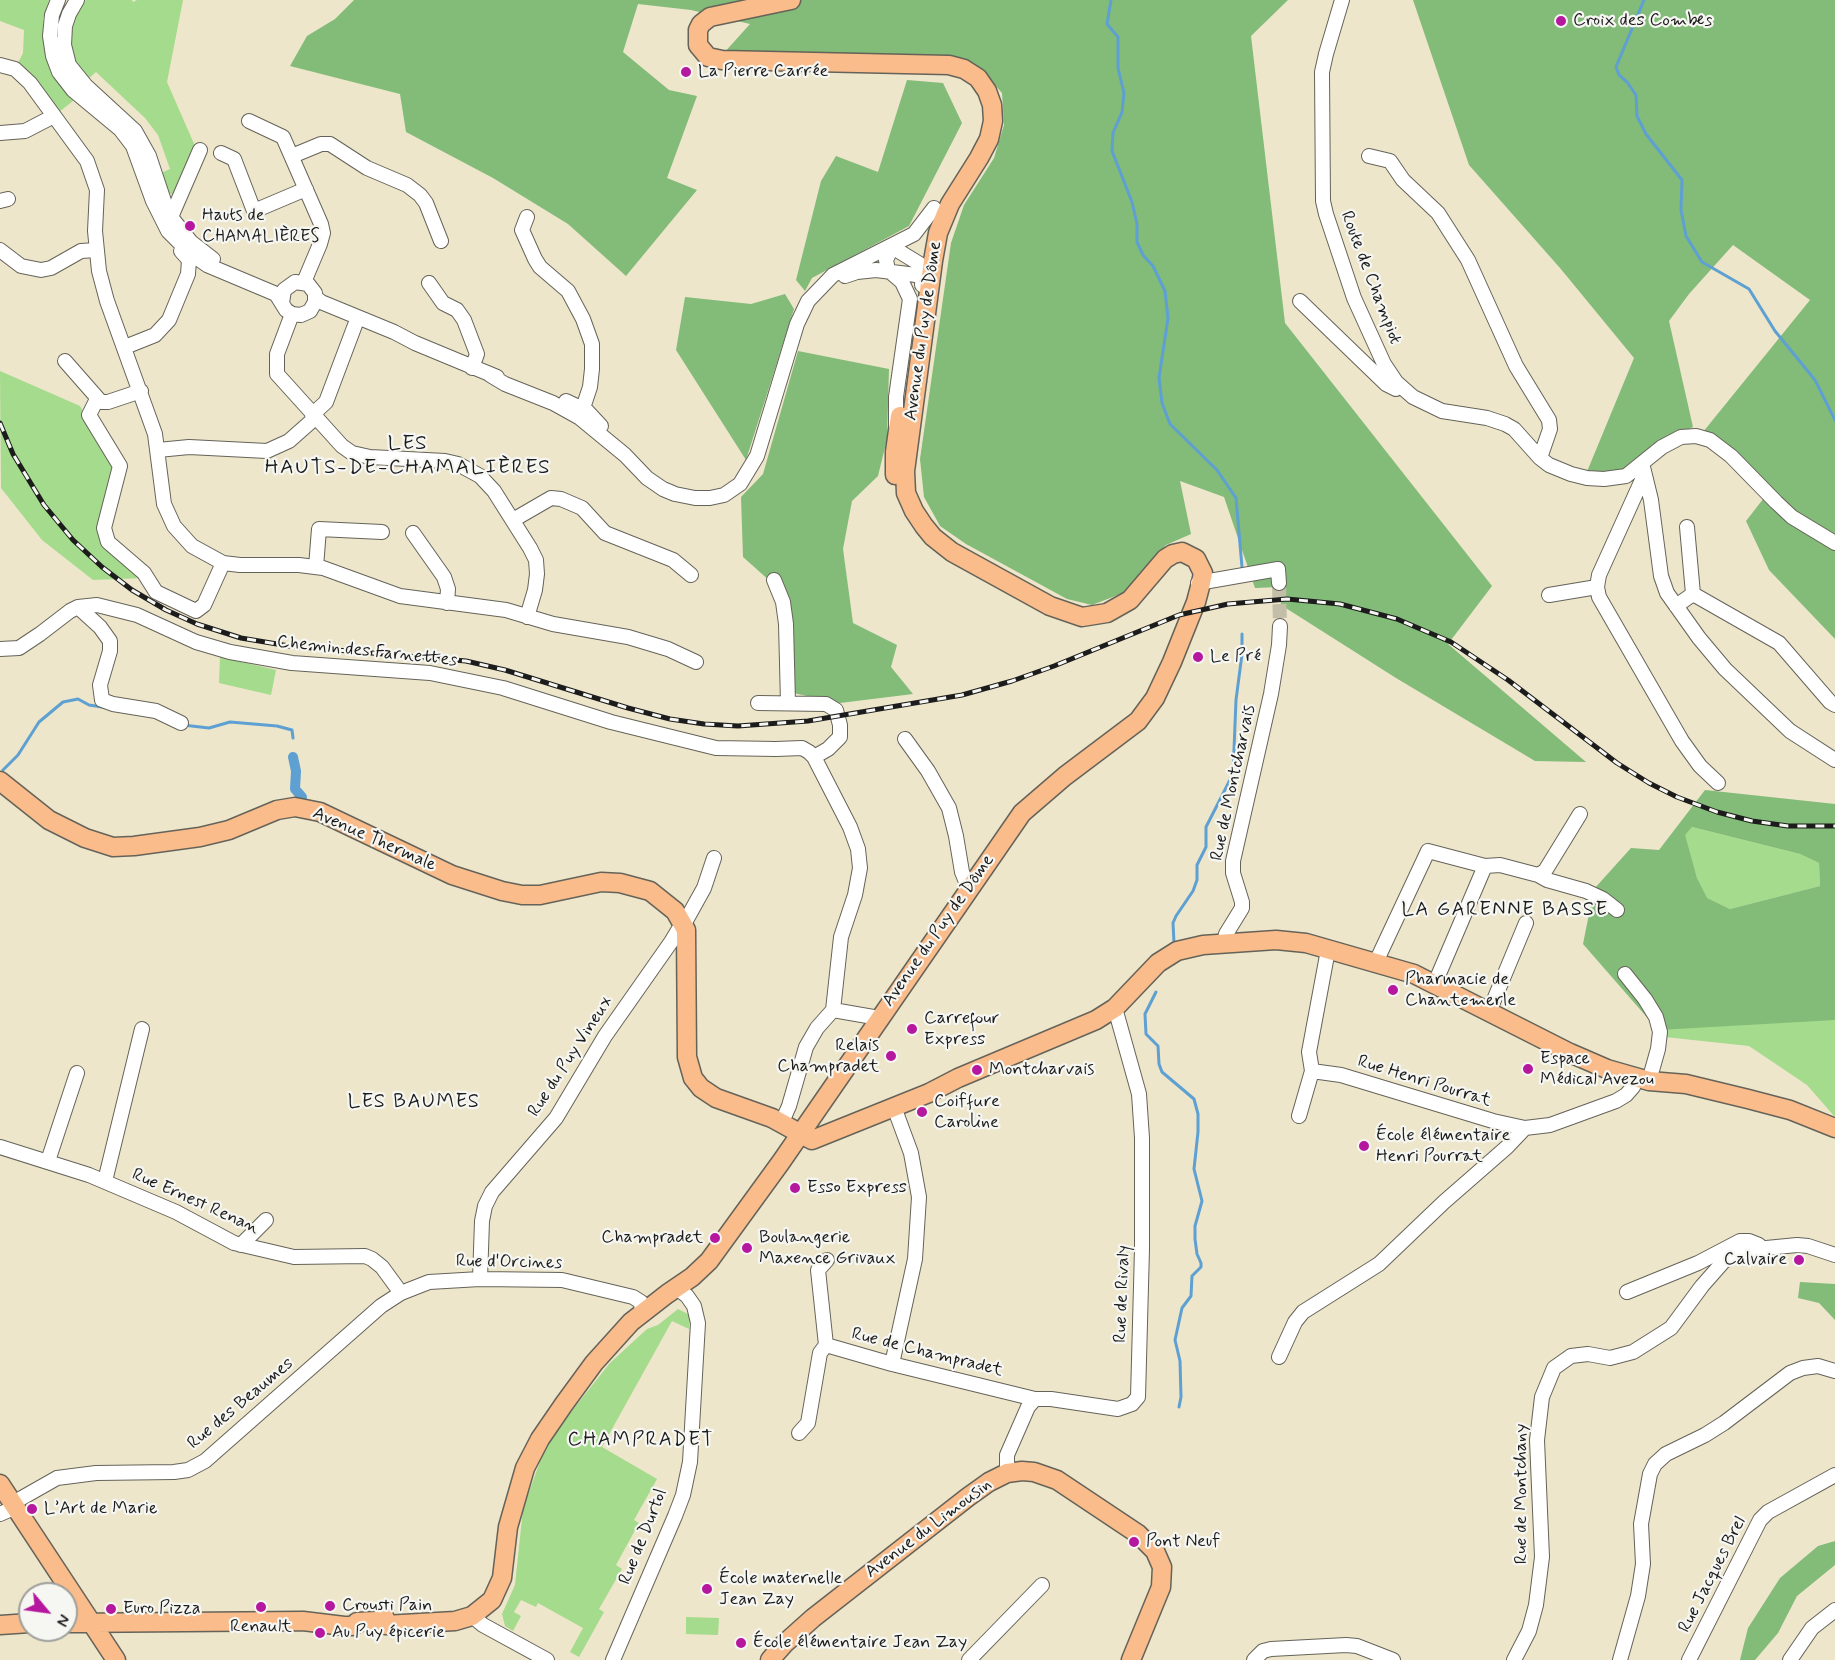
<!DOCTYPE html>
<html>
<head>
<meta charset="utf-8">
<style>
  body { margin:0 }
  #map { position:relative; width:1835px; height:1660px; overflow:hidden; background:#ede6cb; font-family:Mynerve,sans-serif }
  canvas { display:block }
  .north { position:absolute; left:18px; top:1582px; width:60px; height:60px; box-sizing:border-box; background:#f6f6f2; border:2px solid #9f9f9c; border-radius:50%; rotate:119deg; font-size:16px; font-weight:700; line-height:24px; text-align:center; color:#1c1c1c }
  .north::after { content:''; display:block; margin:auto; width:21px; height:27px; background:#b5179e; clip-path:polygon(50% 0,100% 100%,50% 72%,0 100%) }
</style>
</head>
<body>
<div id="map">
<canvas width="1835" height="1660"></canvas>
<div class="north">N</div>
</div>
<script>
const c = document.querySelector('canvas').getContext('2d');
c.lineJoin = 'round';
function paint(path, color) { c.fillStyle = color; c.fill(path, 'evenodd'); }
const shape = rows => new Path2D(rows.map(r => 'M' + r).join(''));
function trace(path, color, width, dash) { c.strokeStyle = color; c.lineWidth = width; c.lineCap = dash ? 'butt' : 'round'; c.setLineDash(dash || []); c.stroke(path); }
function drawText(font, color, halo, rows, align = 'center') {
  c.font = font + ' Mynerve,sans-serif'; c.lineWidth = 4.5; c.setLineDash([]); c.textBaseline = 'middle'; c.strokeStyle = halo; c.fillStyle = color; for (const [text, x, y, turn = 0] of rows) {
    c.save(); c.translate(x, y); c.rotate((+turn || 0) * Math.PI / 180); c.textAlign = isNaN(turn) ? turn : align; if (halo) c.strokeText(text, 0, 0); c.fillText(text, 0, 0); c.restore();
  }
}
paint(shape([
  [0,0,49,0,43,19,44,33,64,87,73,101,59,112,17,65,23,53,24,30,0,21],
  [86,0,132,0,133,2,137,0,183,0,167,82,195,146,174,195,169,193,164,186,161,173,170,169,158,135,145,118,96,72,87,80,81,73,73,58,71,37,75,15],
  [0,371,80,406,115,467,100,531,143,578,93,580,42,540,1,488],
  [220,657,276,670,271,695,219,683],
  [1692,827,1800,854,1819,863,1820,886,1730,909,1706,898,1697,878,1684,835],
  [1835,1019,1835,1117,1807,1085,1749,1046,1665,1037,1665,1025],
  [678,1309,690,1315,689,1329,672,1321,602,1447,657,1479,634,1520,639,1523,616,1565,622,1569,599,1609,604,1612,579,1657,570,1652,583,1628,538,1603,536,1607,521,1600,514,1612,521,1616,513,1631,505,1626,502,1614,515,1585,523,1509,543,1453,559,1427,610,1363,647,1329,658,1325],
  [686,1617,719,1618,718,1635,686,1634]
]), '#a4db8c');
paint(shape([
  [354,0,1288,0,1251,36,1285,323,1492,586,1448,644,1586,762,1535,761,1396,678,1281,605,1279,587,1255,588,1224,497,1180,481,1191,534,1166,545,1123,593,1092,605,1067,599,966,544,940,526,924,497,920,459,951,243,964,205,994,158,1004,125,1002,93,982,70,955,57,723,54,750,24,691,10,638,4,623,52,669,90,697,96,667,178,697,190,626,276,568,224,493,178,406,132,400,94,290,66,307,36,335,19],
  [1413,0,1835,0,1835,639,1769,570,1746,521,1767,494,1703,432,1810,300,1733,245,1689,294,1669,321,1693,427,1662,442,1621,476,1586,474,1634,358,1560,268,1469,165],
  [907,80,943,83,962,123,909,226,812,278,805,291,796,280,821,181,836,156,878,172],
  [785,294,794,309,746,460,676,350,685,297,751,304],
  [798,351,889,369,887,439,878,476,852,501,843,549,853,623,897,645,891,667,913,694,840,703,793,693,789,598,743,557,741,497,763,474],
  [1705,790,1835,804,1835,1020,1658,1030,1583,944,1594,889,1631,848,1659,850],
  [1692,827,1800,854,1819,863,1820,886,1730,909,1707,898,1697,878,1685,835],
  [1800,1282,1835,1284,1835,1320,1819,1303,1798,1298],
  [1835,1541,1835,1565,1797,1596,1778,1633,1755,1660,1740,1660,1748,1628,1780,1578,1818,1546]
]), '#83bb78');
trace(shape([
  [1111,0,1107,24,1118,37,1118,68,1124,93,1122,112,1113,133,1112,151,1132,202,1137,224,1137,242,1143,255,1153,266,1165,291,1168,318,1159,378,1162,403,1170,424,1217,470,1236,498,1242,567],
  [1644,0,1616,67,1619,75,1627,82,1636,95,1637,116,1646,134,1682,180,1681,210,1686,236,1702,262,1749,289,1775,331,1815,380,1835,420],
  [183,725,209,728,230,722,277,726,292,730,293,738],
  [3,770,18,755,39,722,63,702,78,699,89,705,102,707],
  [1174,943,1173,923,1176,916,1193,891,1197,880,1197,865,1206,847,1206,827,1233,774,1236,700,1242,654,1242,634],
  [1156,992,1145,1014,1146,1034,1158,1046,1159,1064,1162,1072,1194,1099,1198,1114,1198,1132,1194,1169,1202,1201,1195,1226,1195,1239,1197,1254,1201,1263,1201,1267,1192,1276,1191,1296,1182,1308,1175,1340,1180,1361,1181,1397,1179,1407]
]), '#5ea0d1', 3);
trace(shape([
  [293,757,296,771,295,789,302,797]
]), '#5ea0d1', 10);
trace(shape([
  [1279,583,1280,626]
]), '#c3bea8', 14, [14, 7]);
const minor = shape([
  [58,0,52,15,50,36,53,56,59,72,73,90,120,129,133,146,153,201,168,231,191,254,207,265,276,294,286,310,292,314,301,315,310,311,315,302,315,293,308,284,295,282,284,290,282,303],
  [77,0,69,14,65,26,64,45,69,65,86,86,135,131,149,156,165,204,171,217,191,242,213,259],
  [1342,0,1326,54,1322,72,1323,201,1326,214,1354,298,1384,364,1396,382,1413,397,1442,411,1487,418,1505,424,1514,429,1540,458,1549,465,1571,474,1587,478,1604,479,1626,476,1662,447,1681,437,1696,436,1710,440,1731,456,1776,502,1792,517,1835,543],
  [0,65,15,69,30,83,87,161,97,190,95,231,99,271,107,301,155,434,164,504,174,526,192,546,223,563,240,565,299,565,323,568,400,596,506,610,553,624,628,637,668,649,696,662],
  [249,121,283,137,321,224,323,233,320,244,304,282],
  [0,133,25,131,54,116],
  [221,153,234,159,254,211,306,189],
  [292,156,321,144,330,144,367,168,407,185,420,195,426,203,441,241],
  [1369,156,1390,161,1403,180,1438,213,1468,260,1516,366,1549,420,1550,429,1540,458],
  [0,201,8,199],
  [171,217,200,150],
  [527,217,522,230,535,259,540,267,568,291,583,319,592,344,592,369,590,387,580,417],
  [0,250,21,266,41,270,51,268,81,251,96,250],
  [845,276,857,272,876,270,916,275,926,266],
  [429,283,443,303,457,310,464,320,477,354,472,368],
  [315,297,321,302,394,332,415,343,497,377],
  [1300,301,1386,384,1396,389,1400,386],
  [292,314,277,354,277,374,342,446,352,453,370,457,445,461,458,464,480,476,494,491,530,548,536,560,537,574,535,590,527,617],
  [125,347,155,335,169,320,188,274,189,260,181,251],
  [65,361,101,402,108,402,141,391],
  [490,375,505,384,553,403,580,418,625,455,647,478,663,489,675,494,695,498,710,498,724,495,740,484,757,456,797,324,808,301,833,275,914,234,934,208],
  [97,399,89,415,120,466,104,528,108,542,144,573,156,592,196,611,204,605,223,563],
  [566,401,587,411,601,426],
  [312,415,326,402,355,325],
  [896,425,896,397,910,299,902,282,888,270,886,260,892,247,923,266,922,285],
  [158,450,189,447,267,451,289,441,315,418],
  [513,520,551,498,561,499,582,508,605,533,673,560,691,575],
  [1687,527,1693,594],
  [413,533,444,577,448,589,447,603],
  [316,567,319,529,382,532],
  [774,580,783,602,786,624,788,703],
  [1198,583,1278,569,1279,583],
  [1549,595,1597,587],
  [1676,606,1693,594,1779,643,1830,702,1835,705],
  [78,607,100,627,110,641,110,651,100,685,102,700,113,704,156,711,181,723],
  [0,649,19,648,40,634,70,611,78,607,97,605,137,615,196,642,230,652,292,663,430,673,503,688,611,722,716,748,776,749,802,748,809,752,814,757,850,827,858,849,860,868,855,895,841,937,833,1010,817,1028,806,1047,789,1106,782,1122],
  [758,703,826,704,836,710,840,725,840,737,828,749,814,757],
  [905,739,928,771,949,808,956,836,962,872,969,889],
  [1718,783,1700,766,1682,741,1599,597,1597,587,1599,575,1642,480,1642,463,1651,500,1661,576,1667,593,1699,638,1725,669,1790,731,1835,760],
  [1538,875,1547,880,1586,891,1603,899,1617,910],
  [684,924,704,888,714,858],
  [1224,943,1226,934,1242,908,1242,902,1233,873,1233,861,1271,694,1279,645,1280,626],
  [1376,962,1428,851,1485,866],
  [1625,974,1645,999,1656,1017,1660,1032,1658,1049,1649,1081],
  [1435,983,1485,866,1500,865,1538,875,1545,871,1580,814],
  [833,1010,879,1018],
  [1489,1012,1526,923],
  [1312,1071,1341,1075,1493,1121,1525,1128],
  [1299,1116,1312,1071,1309,1052,1328,950],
  [0,1147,89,1175,176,1212,234,1243,294,1257,365,1256,372,1259,382,1267,401,1293],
  [48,1161,77,1073],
  [105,1181,142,1029],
  [241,1245,266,1220],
  [480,1279,482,1221,485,1206,492,1192,556,1118,605,1036,671,942,683,922],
  [1627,1292,1698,1263,1740,1241,1749,1241,1759,1245],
  [826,1345,892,1364,1035,1399],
  [826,1345,818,1270,827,1260],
  [1279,1357,1295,1322,1303,1312,1379,1264,1444,1202,1507,1147,1525,1128,1550,1125,1616,1101,1626,1095,1633,1087,1636,1078],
  [892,1364,915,1259,919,1197,911,1153,894,1107],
  [799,1433,808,1423,820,1353,826,1345],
  [1007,1473,1007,1455,1028,1407,1035,1399,1051,1399,1118,1409,1132,1404,1138,1397,1142,1249,1142,1138,1139,1094,1115,1008],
  [0,1514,9,1510,20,1499,57,1478,96,1473,174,1472,188,1470,205,1461,381,1306,401,1293,429,1282,480,1279,562,1280,633,1297,641,1302,642,1313],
  [472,1616,483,1625,547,1660],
  [613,1660,675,1516,683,1495,690,1462,698,1323,694,1306,687,1296,677,1288],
  [969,1660,1042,1585],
  [1254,1660,1263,1651,1271,1649,1346,1645,1357,1646,1393,1660],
  [1514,1660,1529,1631,1536,1605,1542,1557,1537,1440,1542,1397,1554,1368,1571,1356,1588,1354,1610,1358,1633,1352,1671,1328,1702,1286,1724,1261,1746,1250,1797,1245,1808,1246,1835,1255],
  [1620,1660,1638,1596,1643,1564,1641,1524,1650,1474,1655,1464,1666,1454,1705,1435,1724,1423,1790,1373,1803,1368,1818,1366,1835,1371],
  [1689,1660,1760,1520,1768,1512,1835,1475],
  [1790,1660,1812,1628,1835,1610]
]);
const major = shape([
  [895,475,895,452,900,416],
  [0,781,49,820,85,838,113,847,134,846,200,837,229,830,277,810,295,807,320,812,452,875,502,891,522,895,540,895,601,882,620,883,650,891,675,911,686,930,687,1057,693,1078,701,1088,716,1098,772,1118,812,1140,929,1093,958,1078,1096,1020,1115,1008,1158,963,1177,951,1203,945,1276,940,1306,943,1414,974,1570,1053,1607,1069,1649,1081,1686,1084,1748,1099,1790,1110,1835,1128],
  [0,1484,116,1660],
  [375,1621,385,1625,455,1621,472,1616,492,1600,502,1578,508,1527,525,1468,540,1439,564,1404,594,1363,631,1322,667,1294,692,1277,709,1261,781,1162,1022,813,1065,776,1138,721,1155,698,1172,662,1196,602,1201,583,1203,573,1196,559,1182,552,1173,554,1165,559,1130,600,1107,613,1082,617,1050,606,952,552,933,537,924,526,914,511,906,493,905,471,933,261,938,233,950,204,979,158,989,139,993,121,992,105,987,91,978,78,964,69,949,65,722,60,708,57,698,45,698,30,701,24,710,17,791,0],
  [66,1623,303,1621,344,1626,353,1626,357,1622,375,1621,385,1618],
  [0,1625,30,1623],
  [770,1660,784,1644,813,1618,968,1497,989,1482,1007,1473,1022,1471,1034,1472,1057,1480,1138,1534,1155,1551,1162,1567,1161,1587,1131,1660]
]);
trace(minor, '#656359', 16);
trace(major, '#656359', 21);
trace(minor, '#fff', 14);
trace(major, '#f9bc8a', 18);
const rail = shape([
  [0,423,13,454,44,505,73,540,102,567,132,590,166,610,197,624,241,638,289,646,466,661,505,670,628,708,670,719,704,724,738,726,808,721,962,695,1012,681,1054,666,1179,615,1228,604,1287,599,1340,604,1397,619,1451,642,1508,680,1617,763,1649,783,1677,797,1717,812,1752,821,1788,826,1835,826]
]);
trace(rail, '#1c1c1c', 5);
trace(rail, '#f6f6f2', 3, [9]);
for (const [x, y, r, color] of [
  [1561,21,6,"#b5179e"],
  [686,72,6,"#b5179e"],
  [190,226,6,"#b5179e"],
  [1198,657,6,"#b5179e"],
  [1393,990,6,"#b5179e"],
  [912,1029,6,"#b5179e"],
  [891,1056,6,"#b5179e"],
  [1528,1069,6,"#b5179e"],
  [977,1070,6,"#b5179e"],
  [922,1112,6,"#b5179e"],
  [1364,1146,6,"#b5179e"],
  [795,1188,6,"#b5179e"],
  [715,1238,6,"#b5179e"],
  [747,1248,6,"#b5179e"],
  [1799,1260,6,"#b5179e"],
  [32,1509,6,"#b5179e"],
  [1134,1542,6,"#b5179e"],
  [707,1589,6,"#b5179e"],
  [330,1606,6,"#b5179e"],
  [261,1607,6,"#b5179e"],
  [111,1609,6,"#b5179e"],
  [320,1633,6,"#b5179e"],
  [741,1643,6,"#b5179e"]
]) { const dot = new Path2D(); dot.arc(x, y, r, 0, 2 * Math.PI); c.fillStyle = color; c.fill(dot); trace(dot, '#f6f6f2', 2); }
drawText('18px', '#1c1c1c', '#f6f6f2', [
  ["Croix des Combes",1573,21],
  ["La Pierre Carrée",698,72],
  ["Hauts de",202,216],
  ["CHAMALIÈRES",202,237],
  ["Le Pré",1210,657],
  ["Pharmacie de",1405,980],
  ["Chantemerle",1405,1001],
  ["Carrefour",924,1019],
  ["Express",924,1040],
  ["Relais",879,1046,"right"],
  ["Champradet",879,1067,"right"],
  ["Espace",1540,1059],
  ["Médical Avezou",1540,1080],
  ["Montcharvais",989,1070],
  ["Coiffure",934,1102],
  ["Caroline",934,1123],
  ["École élémentaire",1376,1136],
  ["Henri Pourrat",1376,1157],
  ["Esso Express",807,1188],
  ["Champradet",703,1238,"right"],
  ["Boulangerie",759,1238],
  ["Maxence Grivaux",759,1259],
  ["Calvaire",1787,1260,"right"],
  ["L’Art de Marie",44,1509],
  ["Pont Neuf",1146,1542],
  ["École maternelle",719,1579],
  ["Jean Zay",719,1600],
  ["Crousti Pain",342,1606],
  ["Euro Pizza",123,1609],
  ["Renault",261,1627,"center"],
  ["Au Puy épicerie",332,1633],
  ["École élémentaire Jean Zay",753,1643]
], 'left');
drawText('18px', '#1c1c1c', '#f6f6f2', [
  ["Route de Champiot",1370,278,69],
  ["Avenue du Puy de Dôme",924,331,-82],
  ["Chemin des Farnettes",367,652,6],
  ["Rue de Montcharvais",1234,783,-78],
  ["Avenue Thermale",374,840,24],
  ["Avenue du Puy de Dôme",939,931,-55],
  ["Rue du Puy Vineux",571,1057,-57],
  ["Rue Henri Pourrat",1424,1082,17],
  ["Rue Ernest Renan",195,1202,24],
  ["Rue d'Orcines",509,1263,1],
  ["Rue de Rivaly",1123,1294,-88],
  ["Rue de Champradet",927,1353,14],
  ["Rue des Beaumes",241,1404,-40],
  ["Rue de Montchany",1522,1494,-90],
  ["Avenue du Limousin",929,1529,-37],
  ["Rue de Durtol",644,1537,-68],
  ["Rue Jacques Brel",1713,1575,-63]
]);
c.letterSpacing = '1.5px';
drawText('20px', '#1c1c1c', '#f6f6f2', [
  ["LA GARENNE BASSE",1505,911],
  ["LES BAUMES",414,1103],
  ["CHAMPRADET",641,1441]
]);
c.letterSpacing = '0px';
c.letterSpacing = '1.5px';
drawText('21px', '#1c1c1c', '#f6f6f2', [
  ["LES",408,445],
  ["HAUTS-DE-CHAMALIÈRES",408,469]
]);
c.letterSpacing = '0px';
</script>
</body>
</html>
